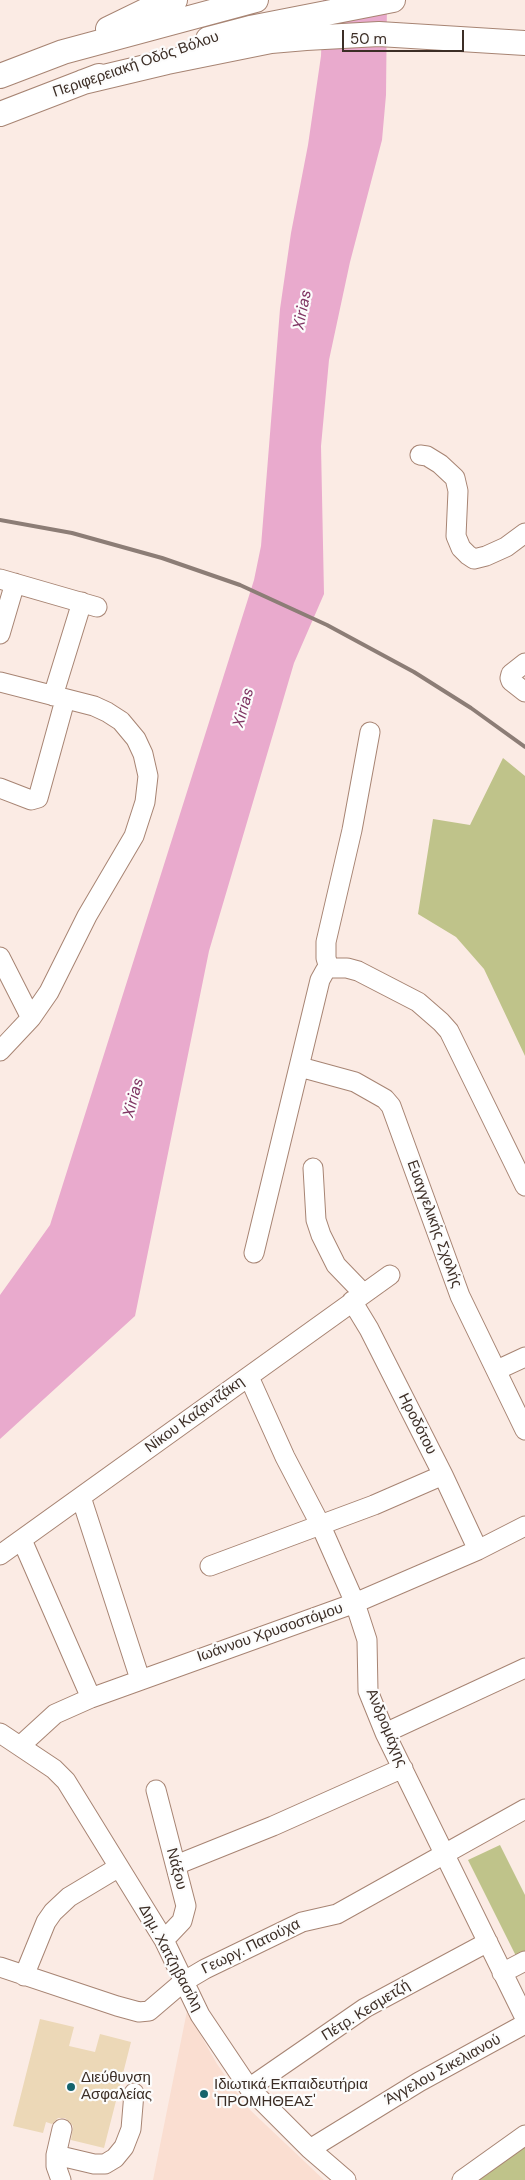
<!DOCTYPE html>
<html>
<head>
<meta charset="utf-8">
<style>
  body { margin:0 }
  #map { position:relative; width:525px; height:2180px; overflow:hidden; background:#fbebe4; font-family:"DM Sans",sans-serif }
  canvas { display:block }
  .scale { position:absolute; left:342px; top:30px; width:122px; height:22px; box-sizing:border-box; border:2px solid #3c2e26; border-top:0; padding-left:6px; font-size:15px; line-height:18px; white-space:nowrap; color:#3c2e26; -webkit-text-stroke:4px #fcfcfc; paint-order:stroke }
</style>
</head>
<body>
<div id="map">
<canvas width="525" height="2180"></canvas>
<div class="scale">50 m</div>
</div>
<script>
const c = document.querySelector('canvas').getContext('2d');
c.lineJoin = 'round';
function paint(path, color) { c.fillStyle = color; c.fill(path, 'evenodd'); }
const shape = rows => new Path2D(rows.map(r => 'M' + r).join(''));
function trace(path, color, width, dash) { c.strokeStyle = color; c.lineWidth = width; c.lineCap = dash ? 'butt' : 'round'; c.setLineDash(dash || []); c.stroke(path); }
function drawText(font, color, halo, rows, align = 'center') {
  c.font = font + ' "DM Sans",sans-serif'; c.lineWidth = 4.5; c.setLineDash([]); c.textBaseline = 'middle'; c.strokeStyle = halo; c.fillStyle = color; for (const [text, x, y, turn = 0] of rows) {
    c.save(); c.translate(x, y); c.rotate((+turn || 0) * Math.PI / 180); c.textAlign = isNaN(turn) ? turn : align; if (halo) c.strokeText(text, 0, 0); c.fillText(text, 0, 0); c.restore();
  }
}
paint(shape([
  [187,2011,217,2064,247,2107,324,2180,153,2180]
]), '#faded1');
paint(shape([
  [503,758,525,776,525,1056,484,969,456,937,418,914,433,819,470,825],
  [500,1845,525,1895,525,1954,517,1958,468,1860],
  [525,2145,525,2180,476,2180]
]), '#bfc38a');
paint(shape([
  [323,0,387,0,386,95,382,140,350,262,329,360,321,446,324,594,294,663,209,951,135,1316,0,1439,0,1295,50,1225,254,580,261,546,280,309,291,233,308,145,321,56]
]), '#e9aacd');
paint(shape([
  [40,2019,74,2027,69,2046,95,2052,100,2034,131,2042,104,2148,71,2140,73,2126,65,2118,58,2118,52,2124,46,2122,43,2133,13,2126]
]), '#ecd8b7');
const minor = shape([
  [420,455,427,456,440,464,455,478,458,491,456,536,461,548,468,555,474,559,486,556,506,547,525,533],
  [0,579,97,607],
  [0,634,15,583],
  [525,663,511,674,510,678,511,681,525,692],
  [0,682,94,706,107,712,121,721,136,739,143,754,148,776,145,802,134,836,87,916,49,992,31,1018,0,1051],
  [53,696,82,602],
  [0,788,31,800,38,798,65,700],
  [0,957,31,1018],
  [329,968,326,958,326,942,352,830,370,732],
  [300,1067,355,1082,385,1099,391,1106,460,1296,525,1430],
  [313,1168,316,1220,321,1235,336,1265,363,1293],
  [254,1253,320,980,325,971,329,968,347,968,358,971,418,1002,441,1022,449,1031,525,1186],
  [352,1301,369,1329,443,1475,478,1550],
  [497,1370,525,1357],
  [249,1377,285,1457,321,1526,355,1603,367,1640,368,1691,385,1733,525,2018],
  [81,1497,140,1679],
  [22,1540,91,1698],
  [0,1555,390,1275],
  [210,1566,374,1505,443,1475],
  [0,1733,54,1769,66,1781,164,1940,200,2015,249,2088,310,2149,346,2180],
  [385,1733,525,1668],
  [20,1746,55,1714,91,1698,355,1603,478,1550,525,1526],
  [156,1790,186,1906,182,1921,164,1940],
  [176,1865,273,1826,403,1768],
  [0,1967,117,2006,139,2012,149,2011,183,1982,205,1969,302,1922,337,1914,525,1809],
  [502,1973,525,1961],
  [24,1976,46,1922,53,1912,69,1897,119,1867],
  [249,2088,365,2008,488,1942],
  [310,2149,419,2082,525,2024],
  [56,2155,94,2164,105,2164,115,2158,124,2147,131,2129,134,2093],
  [61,2180,56,2166,56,2155,62,2129],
  [462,2180,525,2135]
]);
const major = shape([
  [108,29,147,10,175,0],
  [208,39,250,28,393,0],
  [0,76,63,52,256,0],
  [83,82,167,62,271,41,306,38,379,34,525,43],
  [0,114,99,76]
]);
trace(minor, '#a78473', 21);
trace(major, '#a78473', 26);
trace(minor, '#fff', 19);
trace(major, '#fff', 24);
trace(shape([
  [0,520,72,533,162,558,240,585,327,625,414,672,471,708,525,747]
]), '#8c7d76', 4);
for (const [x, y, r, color] of [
  [71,2087,5,"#15636c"],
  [204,2094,5,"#15636c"]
]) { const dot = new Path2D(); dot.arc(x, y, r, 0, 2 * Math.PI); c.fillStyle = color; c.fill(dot); trace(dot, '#fcfcfc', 2); }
drawText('15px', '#3c2e26', '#fcfcfc', [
  ["Περιφερειακή Οδός Βόλου",136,65,-19],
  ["Ευαγγελικής Σχολής",434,1224,70],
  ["Νίκου Καζαντζάκη",195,1415,-36],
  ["Ηροδότου",417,1424,63],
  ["Ιωάννου Χρυσοστόμου",270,1633,-19],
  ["Ανδρομάχης",386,1728,67],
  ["Νάξου",176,1869,75],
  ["Γεωργ. Πατούχα",251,1947,-26],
  ["Δημ. Χατζηβασίλη",170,1958,62],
  ["Πέτρ. Κεσμετζή",366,2011,-32],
  ["Άγγελου Σικελιανού",443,2070,-29]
]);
drawText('15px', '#3c2e26', '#fcfcfc', [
  ["Διεύθυνση",81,2078],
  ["Ασφαλείας",81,2095],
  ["Ιδιωτικά Εκπαιδευτήρια",214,2085],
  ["'ΠΡΟΜΗΘΕΑΣ'",214,2102]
], 'left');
drawText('italic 16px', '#803664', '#fcfcfc', [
  ["Xirias",303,310,-79],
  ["Xirias",244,708,-74],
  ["Xirias",134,1098,-75]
]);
</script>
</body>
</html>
